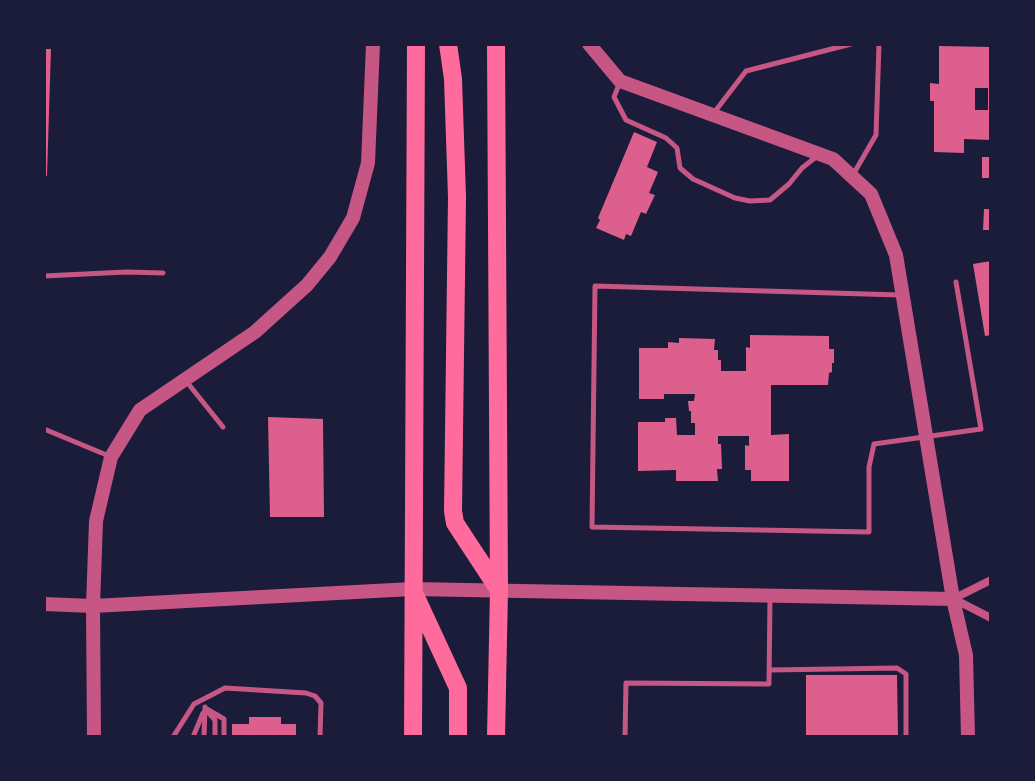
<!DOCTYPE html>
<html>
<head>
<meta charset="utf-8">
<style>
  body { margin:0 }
  #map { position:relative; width:1035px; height:781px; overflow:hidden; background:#1b1b3a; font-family:Roboto,sans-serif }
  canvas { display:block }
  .frame { position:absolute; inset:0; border:46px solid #1b1b3a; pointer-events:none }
</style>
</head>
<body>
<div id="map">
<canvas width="1035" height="781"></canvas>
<div class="frame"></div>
</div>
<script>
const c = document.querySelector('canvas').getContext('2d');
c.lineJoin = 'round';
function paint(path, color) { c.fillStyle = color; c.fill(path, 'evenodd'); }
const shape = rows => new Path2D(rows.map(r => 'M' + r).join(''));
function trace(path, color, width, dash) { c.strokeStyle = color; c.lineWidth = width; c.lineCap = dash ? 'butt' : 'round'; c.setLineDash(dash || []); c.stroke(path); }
paint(shape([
  [939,46,991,47,991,140,964,139,964,153,934,152,934,101,930,101,930,83,939,84],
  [975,88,988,88,988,110,975,110],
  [44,49,51,49,47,176,44,176],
  [634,132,657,142,647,167,658,172,649,193,655,195,646,214,641,212,631,236,626,234,624,240,596,228,600,220,598,218],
  [982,157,991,157,991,178,982,178],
  [984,209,991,209,991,230,983,230],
  [991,261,991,335,985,336,973,264],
  [750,335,829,336,829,349,834,349,834,363,832,363,832,372,829,373,828,385,771,385,771,435,789,434,789,481,751,481,751,470,745,470,745,445,749,446,749,436,718,436,718,444,721,444,722,469,717,469,718,481,676,481,676,470,638,471,638,422,665,422,665,418,676,418,677,435,695,435,695,423,691,423,691,411,689,411,688,401,694,401,695,394,664,394,664,399,639,399,639,348,668,348,668,342,679,343,679,338,715,339,714,350,718,350,718,360,721,360,721,371,746,371,746,347,750,348],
  [268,417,323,419,324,517,270,517],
  [806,675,897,675,898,737,806,737],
  [249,717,281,717,281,724,296,724,296,737,232,737,232,724,249,724]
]), '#dd5f8e');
trace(shape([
  [620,82,614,97,626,120,666,138,677,148,680,168,693,179,735,198,750,201,770,200,789,184,802,168,816,157],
  [713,114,746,71,851,44],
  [854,173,876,135,879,44],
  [44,276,126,272,163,273],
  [900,295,595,286,592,527,869,532,869,467,874,444,981,429,956,282],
  [186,381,223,427],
  [44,429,109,456],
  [770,670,897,668,906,674,906,737],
  [205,708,224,719,224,737],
  [208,712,215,720,215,737],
  [173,737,194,704,225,688,306,693,315,696,321,703,320,737],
  [193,737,203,713],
  [204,737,205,707],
  [625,737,626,683,769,684,770,598]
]), '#c65784', 5);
trace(shape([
  [953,599,991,580],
  [954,599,991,618]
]), '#c65784', 8);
trace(shape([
  [589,44,620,81,833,159,871,194,896,255,953,599,966,655,968,737],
  [44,604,93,606,412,589,953,599],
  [94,737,93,606,96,521,111,457,140,410,255,332,307,285,330,257,353,218,368,163,373,44]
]), '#c65784', 14);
trace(shape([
  [448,44,453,79,457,197,453,511,455,523,499,590],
  [415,595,458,688,458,737],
  [413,737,416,44],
  [496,737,499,590,496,44]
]), '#ff6b9d', 18);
</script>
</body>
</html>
